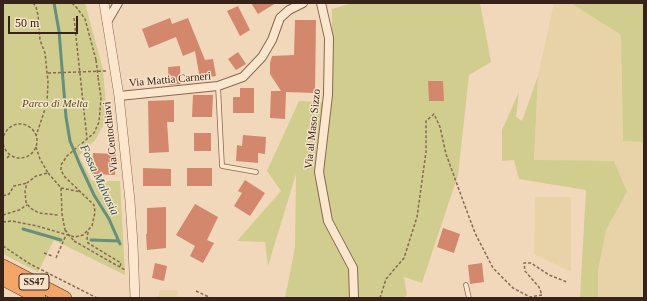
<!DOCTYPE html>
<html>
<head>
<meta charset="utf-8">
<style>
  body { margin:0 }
  #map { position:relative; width:647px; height:301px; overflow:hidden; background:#f1d8ba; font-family:"Times New Roman",serif }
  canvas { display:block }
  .frame { position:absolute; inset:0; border:4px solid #37231a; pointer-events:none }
  .scale { position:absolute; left:8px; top:16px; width:70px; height:18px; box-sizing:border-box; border:2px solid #37231a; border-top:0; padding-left:5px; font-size:12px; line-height:14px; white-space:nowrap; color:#37231a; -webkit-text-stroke:3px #f8e3ca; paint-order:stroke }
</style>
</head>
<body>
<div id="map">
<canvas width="647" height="301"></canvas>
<div class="frame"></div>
<div class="scale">50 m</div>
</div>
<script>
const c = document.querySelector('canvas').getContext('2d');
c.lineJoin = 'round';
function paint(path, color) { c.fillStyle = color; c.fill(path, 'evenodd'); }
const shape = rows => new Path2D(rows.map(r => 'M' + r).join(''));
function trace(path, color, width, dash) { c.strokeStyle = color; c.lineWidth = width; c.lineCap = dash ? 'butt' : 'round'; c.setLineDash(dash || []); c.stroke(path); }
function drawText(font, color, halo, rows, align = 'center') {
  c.font = font + ' "Times New Roman",serif'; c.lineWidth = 3; c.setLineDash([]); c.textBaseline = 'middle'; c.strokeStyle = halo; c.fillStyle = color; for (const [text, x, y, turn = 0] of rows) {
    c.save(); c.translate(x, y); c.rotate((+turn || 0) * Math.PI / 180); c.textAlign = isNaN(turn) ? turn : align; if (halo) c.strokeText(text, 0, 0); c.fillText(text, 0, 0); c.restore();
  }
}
paint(shape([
  [554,3,571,3,621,35,623,141,644,142,644,298,598,298,598,271,606,230,627,192,534,160,538,76],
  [535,197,571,197,571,272,534,254],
  [160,290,178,290,177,298,158,298]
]), '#e7d3a7');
paint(shape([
  [3,3,85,3,103,70,106,105,104,124,96,139,79,156,92,181,120,181,125,275,54,240,38,272,3,254],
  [353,3,480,3,491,62,469,75,458,175,422,283,404,277,407,295,403,298,285,298,295,247,296,174,268,266,265,242,237,241,281,191,267,171,299,101,332,103,332,9],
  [571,3,644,3,644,142,623,141,621,35],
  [538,76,534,160,614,161,627,192,606,230,598,271,598,298,580,298,586,190,519,179,514,160,502,161,502,130,519,92,516,117,522,121]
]), '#d0cd8e');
trace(shape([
  [54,3,59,31,66,117,70,141,80,165,94,195,109,219,120,244],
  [23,229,61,240],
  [91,240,119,241]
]), '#668f7e', 3);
paint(shape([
  [251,3,276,3,258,14],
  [238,6,250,30,240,36,227,11],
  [170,18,172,24,188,18,205,60,213,59,216,76,200,79,195,51,183,56,176,37,149,48,142,29],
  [295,20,316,20,315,93,286,92,285,119,270,118,271,91,281,91,270,74,270,63,272,56,294,55],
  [238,52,246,64,236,70,228,59],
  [180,66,181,84,169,85,168,67],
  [428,81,443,81,444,101,429,101],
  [240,88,254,88,254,113,233,113,233,97,240,97],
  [193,95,213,95,212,117,192,117],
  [174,100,174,122,167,122,169,152,149,153,148,101],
  [194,133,211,133,211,151,194,151],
  [243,135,266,137,265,154,258,153,258,163,236,161,237,145,242,146],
  [93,153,116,154,115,175,92,174],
  [143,168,171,169,171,186,143,186],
  [187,168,212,168,212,186,187,186],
  [245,180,265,193,250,216,234,206,242,193,238,191],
  [195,204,218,217,207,240,214,243,203,263,190,256,195,246,176,235],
  [166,207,166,248,147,250,146,234,147,234,147,208],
  [443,228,460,234,454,253,437,247],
  [155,263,167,266,164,281,152,278],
  [482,263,484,282,470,284,468,265]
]), '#d3876d');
const service = shape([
  [218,86,222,166,256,172],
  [466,285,469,298]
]);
const minor = shape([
  [321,3,329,38,328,95,319,172,328,221,353,268,354,298],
  [107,22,118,3],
  [119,96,218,86,243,77,262,57,272,40,280,18,289,10,303,3]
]);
const tertiary = shape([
  [104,3,119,96,130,201,133,245,135,298]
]);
const trunk = shape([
  [3,266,65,298],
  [3,279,39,298]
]);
trace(service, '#896753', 5.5);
trace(minor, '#896753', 10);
trace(tertiary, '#896753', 10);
trace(trunk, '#563628', 14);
trace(shape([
  [33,3,36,7,38,15,40,40,45,53,48,82,47,103,36,136],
  [72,3,77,8,85,19,96,60],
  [74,18,87,139],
  [48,73,106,71],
  [3,85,3,130],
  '3 141a17 17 0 1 1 34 0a17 17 0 1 1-34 0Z',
  [36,147,40,159,48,173,36,176,27,183,25,191,26,202,30,208,39,213,58,215],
  [7,158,10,155],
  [48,173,61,188,62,214,65,230],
  [61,188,81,192],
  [3,196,9,194,14,186,27,183],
  [3,215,19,210,27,205],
  [3,222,12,221,37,226,75,237,83,235,92,226,95,212,94,205,64,176,61,170,61,165,67,156,94,133,99,122,101,98,98,77],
  [88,232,87,239,88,243,121,263,120,267],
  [74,241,125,270],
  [3,246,30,264,97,298],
  [44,253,52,256],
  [56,258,66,235],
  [196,291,211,298],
  [380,298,386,279,404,258,417,217,426,152,426,121,434,114,440,127,446,154,462,198,475,233,493,268,513,288,530,297,542,295,539,287,525,271,524,263,531,263,549,275,567,282]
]), '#896753', 1.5, [3, 2]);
trace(service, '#fce7ce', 4);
trace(minor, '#fce7ce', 8);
trace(tertiary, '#fce7ce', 9);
trace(trunk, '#f2a667', 13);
trace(shape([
  [96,60,98,77],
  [65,230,74,241]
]), '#896753', 1.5, [3, 2]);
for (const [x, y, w] of [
  [34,282,30]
]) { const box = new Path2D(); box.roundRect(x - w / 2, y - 8, w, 16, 3); c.fillStyle = '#f8e3ca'; c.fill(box); trace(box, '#37231a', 1); }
drawText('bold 10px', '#37231a', null, [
  ["SS47",34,282]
]);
drawText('11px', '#37231a', '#f8e3ca', [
  ["Via Mattia Carneri",170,80,-5],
  ["Via al Maso Sizzo",313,129,-84],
  ["Via Centochiavi",111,137,-96]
]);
drawText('italic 11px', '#50551e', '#f8e3ca', [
  ["Parco di Melta",55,104]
]);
drawText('italic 12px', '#27584d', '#f8e3ca', [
  ["Fossa Malvasia",99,180,65]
]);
</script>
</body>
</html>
